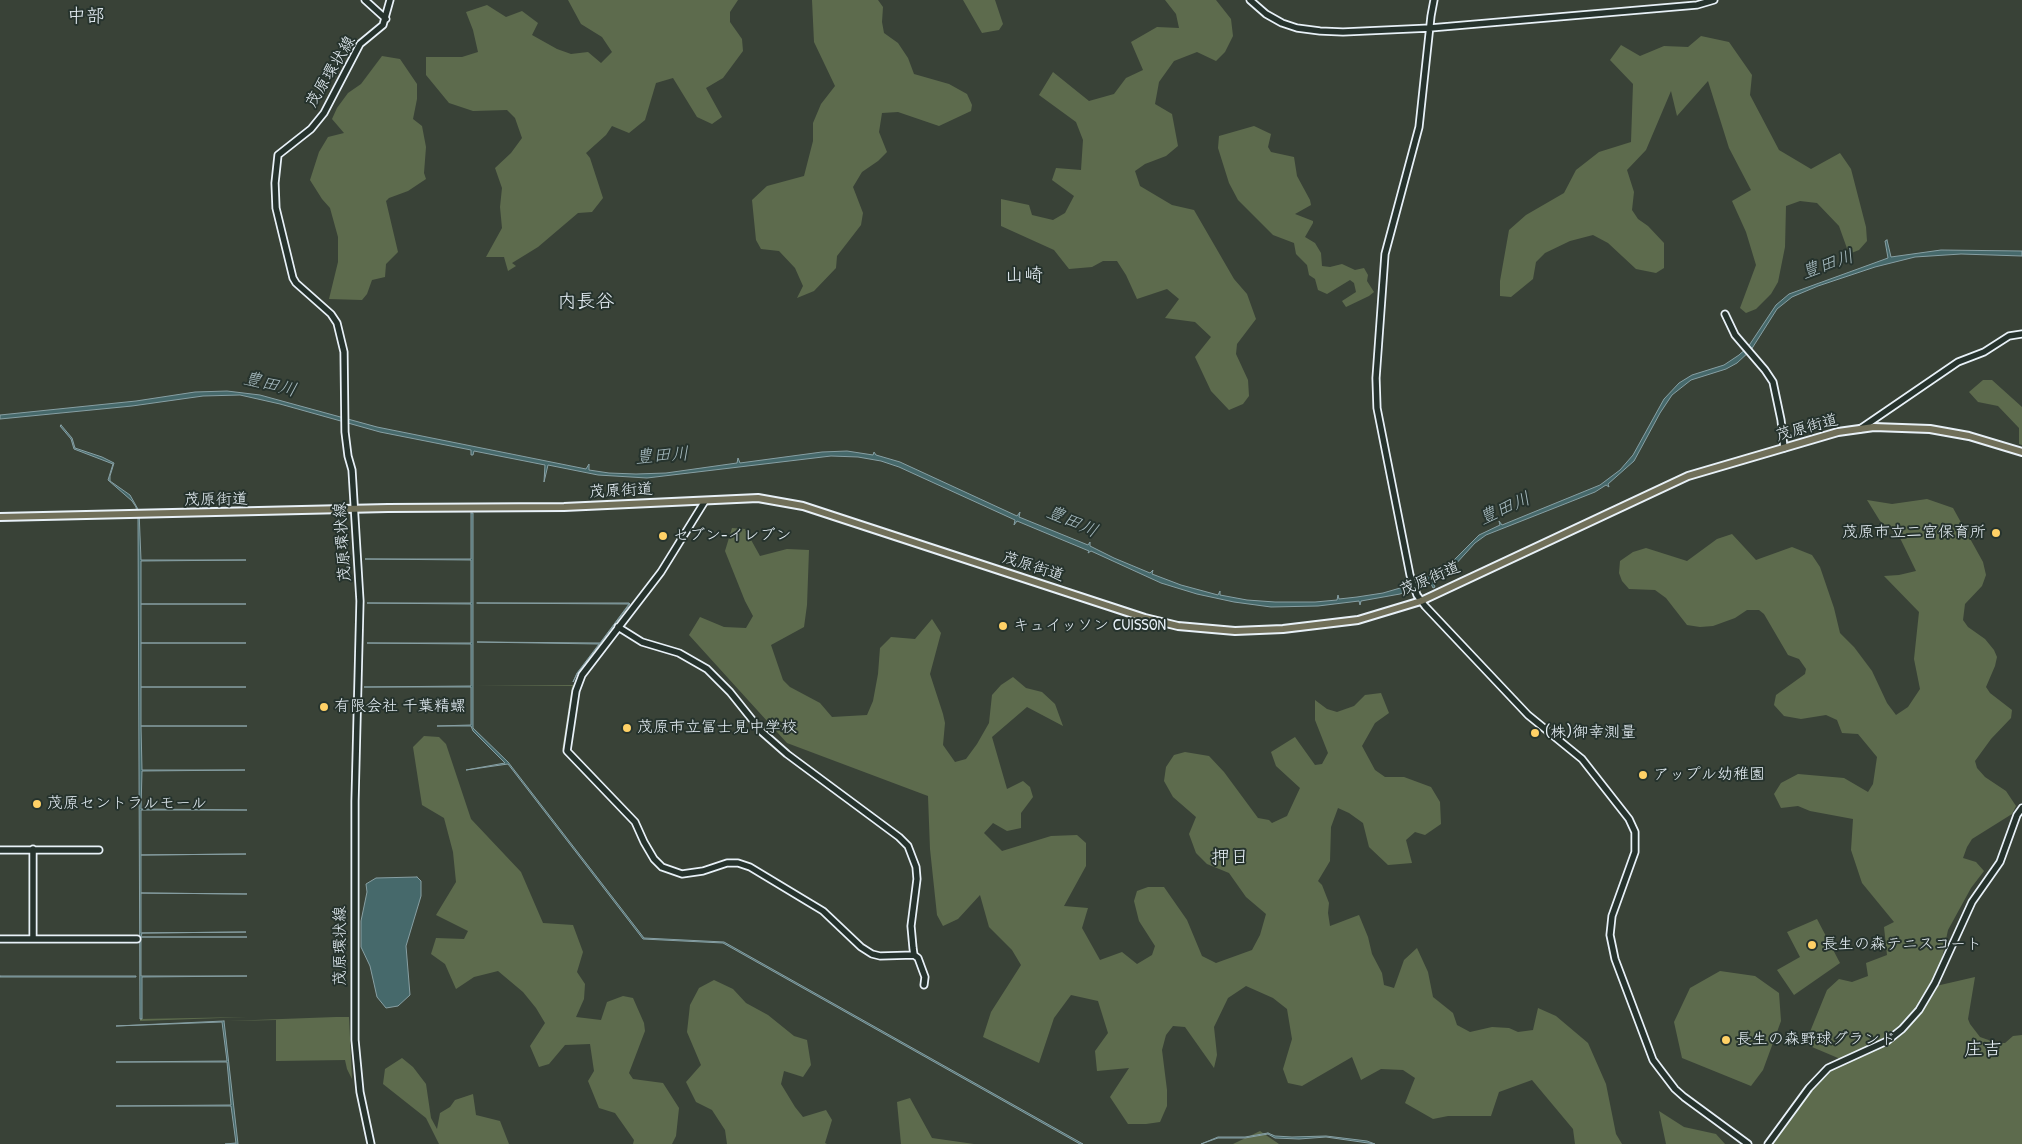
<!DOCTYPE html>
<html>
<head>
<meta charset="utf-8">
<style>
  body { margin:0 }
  canvas { display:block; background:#394237 }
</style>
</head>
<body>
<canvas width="2022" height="1144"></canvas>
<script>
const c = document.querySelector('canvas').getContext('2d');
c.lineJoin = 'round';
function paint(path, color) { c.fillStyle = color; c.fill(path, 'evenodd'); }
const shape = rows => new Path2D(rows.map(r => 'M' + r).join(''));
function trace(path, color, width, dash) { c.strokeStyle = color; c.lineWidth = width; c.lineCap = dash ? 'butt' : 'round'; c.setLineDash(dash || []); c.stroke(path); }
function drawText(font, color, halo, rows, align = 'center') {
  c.font = font + ' "Patrick Hand","Klee One",sans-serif'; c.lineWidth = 4; c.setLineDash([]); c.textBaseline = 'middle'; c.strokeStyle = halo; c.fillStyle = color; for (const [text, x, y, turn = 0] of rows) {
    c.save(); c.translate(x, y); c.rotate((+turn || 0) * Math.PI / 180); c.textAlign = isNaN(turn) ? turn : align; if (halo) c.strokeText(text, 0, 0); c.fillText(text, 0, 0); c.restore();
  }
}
paint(shape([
  [568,0,738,0,730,12,730,22,742,39,743,51,723,78,706,88,722,117,712,124,697,117,673,78,656,83,645,120,629,133,612,126,606,135,586,153,590,158,603,198,592,212,578,213,538,247,512,263,516,266,508,271,504,257,486,257,502,228,500,207,502,188,495,168,511,153,522,138,515,118,507,110,473,111,449,103,426,75,426,57,462,57,478,52,473,30,466,12,487,5,506,17,522,11,538,23,532,35,557,49,571,54,588,52,601,63,612,52,602,37,581,24],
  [812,0,878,0,883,7,882,22,884,33,898,43,908,58,914,74,949,84,967,94,972,105,971,111,939,126,898,112,882,113,879,132,887,152,878,161,862,172,853,187,863,213,861,225,837,256,836,268,814,291,797,298,803,286,795,268,779,251,761,249,756,240,752,200,767,186,804,176,813,141,813,123,821,104,835,86,814,42],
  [963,0,995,0,1003,24,999,30,982,33],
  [1165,0,1216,0,1231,19,1233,36,1225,52,1216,61,1197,52,1174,61,1159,82,1155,104,1172,114,1178,146,1166,156,1145,164,1135,171,1140,186,1172,205,1194,210,1234,279,1247,294,1256,319,1237,344,1236,354,1248,380,1249,396,1243,404,1229,410,1211,391,1195,357,1211,337,1195,322,1165,318,1179,299,1167,289,1137,299,1126,275,1117,261,1103,261,1092,267,1069,269,1054,250,1001,226,1001,199,1029,205,1032,215,1053,220,1065,213,1074,196,1052,180,1056,168,1081,170,1083,140,1076,122,1039,95,1053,72,1089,101,1114,94,1126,78,1143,70,1131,42,1157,27,1179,28,1176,14],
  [1701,36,1729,42,1752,75,1750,95,1779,150,1811,169,1840,153,1851,169,1866,227,1867,241,1859,250,1849,254,1839,226,1817,203,1800,201,1786,206,1785,247,1778,282,1771,294,1756,309,1746,313,1740,308,1756,265,1746,232,1732,201,1751,190,1729,148,1708,81,1677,116,1671,91,1646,150,1627,170,1634,192,1632,210,1638,219,1648,226,1664,243,1664,268,1656,273,1636,269,1608,243,1593,235,1570,241,1545,253,1536,262,1533,279,1511,297,1500,296,1500,281,1509,230,1526,215,1564,193,1576,170,1599,152,1631,142,1633,84,1610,60,1621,45,1640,56,1664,46,1688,47],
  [382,56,400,59,417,84,417,99,413,119,422,126,426,147,424,173,426,179,408,191,389,198,386,201,398,252,386,264,385,277,372,280,367,294,362,300,329,299,338,262,338,237,330,208,322,199,310,180,319,152,328,137,344,133,332,119,337,108,348,93,361,84],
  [1254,126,1271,134,1268,147,1271,152,1294,157,1297,176,1310,200,1311,205,1295,214,1313,221,1313,223,1305,237,1315,243,1321,253,1322,266,1330,267,1342,264,1355,270,1364,268,1368,275,1367,281,1374,292,1369,296,1346,307,1342,301,1356,292,1354,283,1350,280,1327,294,1318,290,1315,279,1309,275,1307,265,1296,254,1294,243,1273,235,1238,200,1229,183,1218,148,1219,136],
  [1983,380,1992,380,2022,407,2022,445,2019,444,2019,428,1998,406,1978,402,1969,392],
  [1927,499,1953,508,1983,562,1986,575,1982,586,1965,604,1963,620,1968,627,1985,639,1994,650,1997,657,1995,666,1986,687,1990,693,2012,710,2011,718,1991,739,1975,761,1977,768,1985,777,2006,791,2016,806,2012,814,1972,839,1967,847,1963,858,1976,862,1984,871,1971,888,1948,930,1936,986,1975,977,1968,1019,1970,1024,1980,1037,1997,1043,2005,1043,2013,1036,2022,1035,2022,1144,1770,1144,1816,1082,1830,1070,1843,1063,1838,1058,1805,1044,1827,990,1839,979,1852,982,1868,976,1866,963,1887,955,1884,927,1894,922,1862,883,1851,850,1853,819,1810,811,1798,806,1781,808,1774,794,1781,783,1798,774,1844,778,1868,792,1873,784,1877,757,1858,734,1842,733,1837,720,1826,715,1801,719,1784,716,1774,705,1776,695,1805,674,1806,669,1799,659,1788,655,1764,614,1759,610,1747,610,1735,618,1713,626,1700,627,1687,625,1666,598,1655,590,1629,589,1622,581,1619,573,1620,561,1633,552,1646,548,1687,561,1717,539,1732,534,1756,560,1792,547,1812,555,1820,567,1834,608,1840,633,1854,647,1872,671,1887,703,1896,715,1908,707,1920,689,1914,659,1919,612,1884,576,1899,575,1916,571,1900,538,1880,521,1867,500,1892,504],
  [732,528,745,529,760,556,787,549,809,550,807,605,804,627,771,645,783,680,790,687,820,703,832,717,867,715,873,701,878,674,880,648,891,637,915,639,932,619,941,633,930,674,943,714,945,723,943,745,955,762,966,759,977,744,989,723,992,695,1001,685,1013,677,1026,688,1042,692,1055,704,1063,726,1027,707,992,737,1007,789,1023,781,1030,787,1033,797,1021,813,1021,828,1007,831,993,823,984,833,1002,851,1051,836,1077,835,1086,843,1086,866,1064,906,1088,908,1082,928,1100,960,1122,952,1137,964,1152,955,1155,946,1139,921,1134,901,1137,891,1148,887,1164,887,1187,920,1202,956,1216,963,1252,950,1260,935,1266,914,1246,897,1229,873,1207,864,1196,853,1189,834,1196,817,1173,797,1164,781,1166,767,1174,755,1185,752,1209,756,1224,772,1258,818,1269,820,1272,823,1287,816,1300,788,1276,766,1271,752,1295,737,1315,765,1322,764,1328,753,1315,720,1315,700,1327,709,1337,712,1354,706,1365,695,1381,693,1389,713,1375,723,1362,746,1375,770,1385,777,1404,777,1431,787,1440,802,1441,824,1425,835,1415,832,1406,840,1412,863,1388,865,1369,847,1363,823,1349,813,1338,808,1331,827,1330,861,1318,881,1322,885,1329,903,1328,913,1330,926,1359,915,1368,937,1372,954,1382,973,1384,985,1394,988,1404,960,1417,948,1428,972,1433,997,1453,1013,1457,1025,1470,1032,1492,1027,1509,1028,1518,1032,1533,1030,1538,1008,1556,1016,1588,1043,1606,1084,1616,1134,1622,1144,1575,1144,1573,1129,1532,1080,1499,1092,1491,1116,1448,1116,1433,1119,1405,1103,1415,1078,1403,1070,1381,1069,1361,1080,1352,1057,1302,1086,1288,1083,1283,1069,1292,1039,1287,1009,1273,998,1246,986,1228,998,1214,1027,1217,1055,1214,1068,1185,1027,1173,1026,1166,1035,1162,1050,1167,1090,1167,1106,1160,1122,1146,1124,1128,1124,1110,1097,1129,1068,1097,1071,1095,1051,1108,1033,1098,1001,1071,995,1054,1018,1039,1063,983,1037,991,1012,1021,965,1012,950,989,927,980,895,958,919,943,926,937,915,930,849,928,796,787,743,689,635,700,617,724,627,746,628,753,616,745,601,725,551],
  [476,685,573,685,575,687,565,747,562,750,572,686],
  [424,736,439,737,446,744,471,819,521,872,543,923,573,925,583,952,577,972,585,984,584,999,576,1017,601,1020,607,1002,623,996,633,998,644,1023,645,1031,629,1073,633,1079,663,1083,679,1108,676,1136,672,1144,633,1144,634,1140,615,1113,599,1108,588,1081,594,1071,590,1044,565,1045,549,1064,539,1067,530,1046,545,1023,536,1008,523,992,498,971,474,977,456,989,445,964,431,954,436,938,464,939,468,931,436,915,456,882,453,852,444,818,422,805,413,747],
  [1817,919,1840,963,1794,995,1777,970,1800,957,1787,932],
  [139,937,140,1019,247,1017,140,1021],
  [1720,971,1755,976,1779,993,1781,1021,1763,1070,1751,1086,1682,1058,1674,1022,1690,988],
  [714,980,733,989,746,1003,768,1015,794,1036,807,1040,811,1065,803,1077,784,1071,781,1084,795,1107,803,1117,826,1110,832,1120,825,1143,827,1144,727,1144,725,1130,712,1110,696,1102,686,1082,701,1065,687,1032,690,1005,699,988],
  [336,1017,349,1017,352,1079,347,1069,345,1060,276,1061,276,1020,228,1021],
  [402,1058,413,1067,426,1084,431,1118,437,1129,440,1113,450,1107,455,1100,473,1094,476,1115,500,1121,509,1144,439,1144,426,1118,383,1084,385,1069],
  [910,1098,932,1138,974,1144,901,1144,897,1102],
  [1659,1111,1684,1127,1716,1134,1725,1144,1666,1144],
  [1260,1131,1279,1144,1233,1144]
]), '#5d6b4d');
const water = shape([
  [1887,240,1891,257,1941,250,2022,251,2022,256,1961,254,1915,257,1875,267,1818,286,1792,297,1777,309,1751,350,1737,363,1726,369,1691,380,1672,395,1660,413,1634,461,1608,484,1609,487,1606,485,1595,492,1486,535,1475,543,1454,566,1432,580,1435,587,1433,588,1430,582,1400,594,1361,601,1360,605,1359,601,1318,606,1271,607,1234,602,1197,594,1161,583,1091,551,1088,553,1089,551,1017,521,1014,525,1015,520,899,467,881,461,858,457,831,456,647,478,598,475,548,465,544,482,545,465,474,451,473,455,471,455,471,450,380,432,280,404,240,395,203,396,132,406,0,419,0,415,136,401,195,392,227,391,260,395,377,427,586,469,589,464,589,470,609,473,636,474,666,473,737,463,738,458,740,463,822,452,847,451,873,455,874,452,876,455,900,462,1017,516,1020,512,1019,517,1088,545,1090,542,1090,546,1114,558,1150,573,1153,570,1152,574,1181,585,1218,595,1220,591,1220,595,1247,600,1275,602,1315,602,1337,600,1338,595,1339,599,1357,597,1383,593,1407,586,1447,567,1479,535,1500,525,1499,521,1502,525,1600,485,1620,470,1633,455,1664,399,1679,383,1692,375,1724,365,1739,355,1748,347,1776,305,1789,294,1888,258,1885,241,1887,240],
  [61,425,72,438,75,448,102,457,114,463,110,476,110,481,130,495,139,511,141,560,246,560,141,561,141,604,246,604,141,604,141,643,246,643,141,643,141,687,246,687,141,687,141,726,247,726,141,726,142,770,245,770,142,771,141,809,247,810,141,810,141,855,246,854,141,855,141,893,247,894,141,893,141,933,246,932,142,933,141,937,247,937,141,937,141,976,247,976,142,977,142,1019,140,1019,138,519,136,507,132,501,108,480,113,464,74,449,71,439,60,426,61,425],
  [471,513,473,513,473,728,508,762,644,938,724,942,1083,1144,1080,1144,723,943,643,939,508,764,466,770,505,763,473,731,471,726,437,726,471,725,471,687,364,687,471,686,471,644,367,643,471,643,471,604,367,603,471,603,471,560,365,559,471,559,471,513],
  [477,603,629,603,630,604,577,674,573,682,577,673,599,644,477,642,600,643,629,604,477,603],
  [417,877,421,881,421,896,406,946,410,995,398,1006,386,1008,377,997,370,966,361,947,361,921,367,892,366,884,376,878,417,877],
  [0,976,136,976,136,977,0,977,0,976],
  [224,1021,238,1144,225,1144,236,1143,231,1106,116,1106,231,1105,227,1062,116,1062,227,1061,222,1022,116,1026,224,1021],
  [1268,1133,1275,1136,1292,1137,1326,1136,1367,1141,1375,1144,1326,1137,1299,1139,1275,1138,1268,1134,1245,1138,1218,1138,1201,1144,1218,1137,1245,1137,1268,1133]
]);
paint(water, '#46696b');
trace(water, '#879fa3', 1);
const secondary = shape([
  [365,0,386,19],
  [1250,0,1266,14,1282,23,1297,28,1320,31,1343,32,1430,28,1697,5,1714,0],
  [1434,0,1431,16,1419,127,1385,254,1376,378,1377,408,1410,575,1417,595,1425,606,1528,715,1582,759,1629,819,1635,832,1635,852,1612,916,1610,935,1615,959,1653,1060,1659,1068,1675,1089,1684,1097,1748,1144],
  [1725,314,1735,335,1765,370,1773,382,1781,420,1784,448],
  [1860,429,1958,362,1984,352,2009,336,2022,334],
  [705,501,661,572,582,675,576,691,567,751,635,822,644,842,654,859,662,867,682,874,703,871,727,863,738,863,750,867,823,911,861,947,872,954,880,956,914,955],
  [618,627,642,642,679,653,707,669,730,692,762,732,787,754,899,837,908,846,916,867,917,879,911,926,913,948,914,955,918,958,925,977,924,985],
  [0,850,99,850],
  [0,939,137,939],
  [33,939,33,849],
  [371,1144,360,1092,355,1040,355,801,360,601,352,470,348,456,345,432,344,352,337,323,331,314,296,283,293,278,276,208,275,183,278,155,311,129,324,113,360,44,383,25,390,0],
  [1768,1144,1809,1088,1828,1068,1887,1041,1902,1029,1919,1010,1935,983,1972,902,2000,862,2017,815,2022,808]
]);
const primary = shape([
  [0,517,388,508,564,507,758,498,803,506,1145,618,1178,626,1235,631,1283,629,1358,620,1421,601,1688,476,1838,432,1874,427,1930,429,1969,436,2022,452]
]);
trace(secondary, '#e8f1f8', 9);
trace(primary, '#e8f1f8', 10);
trace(secondary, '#26332d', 5.5);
trace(primary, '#706f59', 6);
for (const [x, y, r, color] of [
  [1996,533,5,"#ffd166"],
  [663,536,5,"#ffd166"],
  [1003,626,5,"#ffd166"],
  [324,707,5,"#ffd166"],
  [627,728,5,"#ffd166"],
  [1535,733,5,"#ffd166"],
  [1643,775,5,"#ffd166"],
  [37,804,5,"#ffd166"],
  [1812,945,5,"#ffd166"],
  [1726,1040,5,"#ffd166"]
]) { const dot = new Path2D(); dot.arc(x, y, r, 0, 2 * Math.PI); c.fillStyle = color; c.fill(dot); trace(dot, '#26332d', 2); }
drawText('16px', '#e8f1f8', '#26332d', [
  ["茂原環状線",331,72,-59],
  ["茂原街道",1807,428,-15],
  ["茂原街道",621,491,-3],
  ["茂原街道",216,500,-1],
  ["茂原環状線",343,542,-94],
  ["茂原街道",1033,567,18],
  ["茂原街道",1430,579,-23],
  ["茂原環状線",341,946,-90]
]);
drawText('16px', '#e8f1f8', '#26332d', [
  ["茂原市立二宮保育所",1986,533,"right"],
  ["セブン-イレブン",673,536],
  ["キュイッソン CUISSON",1013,626],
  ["有限会社 千葉精螺",334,707],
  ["茂原市立冨士見中学校",637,728],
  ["(株)御幸測量",1545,733],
  ["アップル幼稚園",1653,775],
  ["茂原セントラルモール",47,804],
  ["長生の森テニスコート",1822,945],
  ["長生の森野球グランド",1736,1040]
], 'left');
drawText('italic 18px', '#a7bbc0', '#26332d', [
  ["豊田川",1828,265,-19],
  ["豊田川",270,385,14],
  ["豊田川",662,456,-4],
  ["豊田川",1505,509,-24],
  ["豊田川",1072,522,24]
]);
drawText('19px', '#e8f1f8', '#26332d', [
  ["中部",86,17],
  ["山崎",1024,276],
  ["内長谷",586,302],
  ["押日",1230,858],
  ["庄吉",1983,1050]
]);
</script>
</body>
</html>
